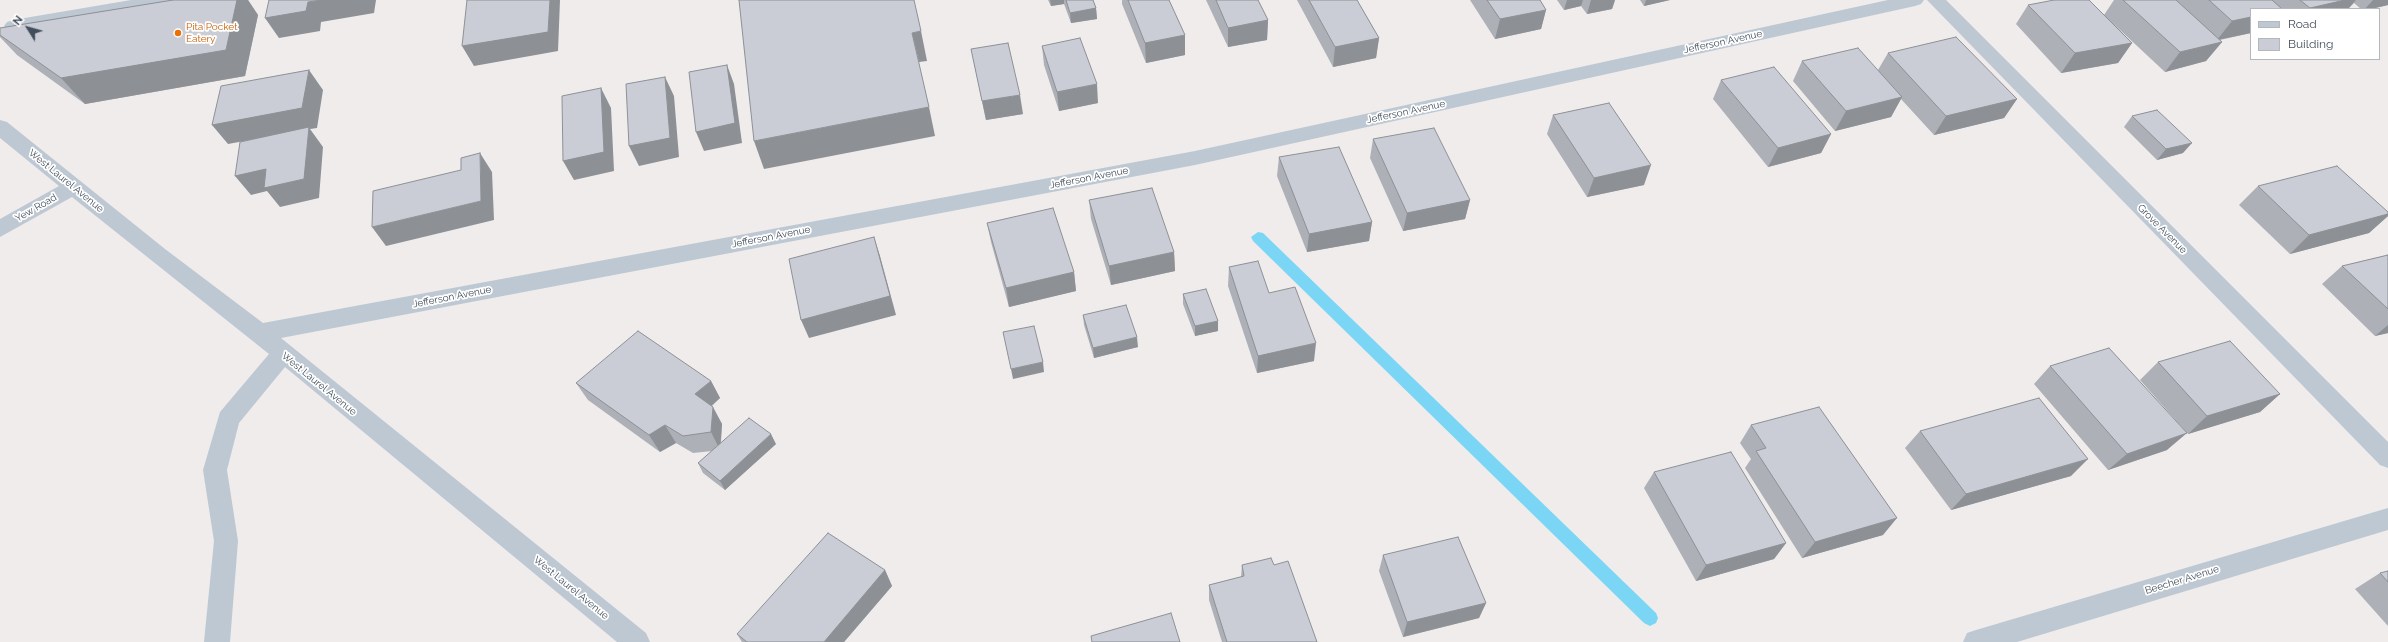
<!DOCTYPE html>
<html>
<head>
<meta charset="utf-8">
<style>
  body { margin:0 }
  #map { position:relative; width:2388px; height:642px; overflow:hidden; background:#efeceb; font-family:Raleway,sans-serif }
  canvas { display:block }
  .legend { position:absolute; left:2250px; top:8px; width:130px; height:52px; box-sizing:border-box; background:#fff; border:1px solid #b3b8bd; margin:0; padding:5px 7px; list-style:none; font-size:12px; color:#424e5b }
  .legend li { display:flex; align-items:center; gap:8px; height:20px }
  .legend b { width:20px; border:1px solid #b3b8bd }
  .north { position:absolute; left:8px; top:8px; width:40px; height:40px; -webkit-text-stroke:3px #fff; paint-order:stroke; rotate:307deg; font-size:11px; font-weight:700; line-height:16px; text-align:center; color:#424e5b }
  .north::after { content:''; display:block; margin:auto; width:14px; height:18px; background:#424e5b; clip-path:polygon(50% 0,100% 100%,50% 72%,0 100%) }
</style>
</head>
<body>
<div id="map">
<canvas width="2388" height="642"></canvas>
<ul class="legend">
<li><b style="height:5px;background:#bdc8d3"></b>Road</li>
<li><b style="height:11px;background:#cacdd5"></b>Building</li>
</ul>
<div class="north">N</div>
</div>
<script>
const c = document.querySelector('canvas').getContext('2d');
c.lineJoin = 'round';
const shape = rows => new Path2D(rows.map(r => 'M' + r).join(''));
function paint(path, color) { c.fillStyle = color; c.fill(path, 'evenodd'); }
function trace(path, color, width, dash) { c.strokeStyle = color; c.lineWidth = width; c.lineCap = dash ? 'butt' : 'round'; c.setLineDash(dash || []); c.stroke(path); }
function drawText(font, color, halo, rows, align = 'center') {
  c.font = font + ' Raleway,sans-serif'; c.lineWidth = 3.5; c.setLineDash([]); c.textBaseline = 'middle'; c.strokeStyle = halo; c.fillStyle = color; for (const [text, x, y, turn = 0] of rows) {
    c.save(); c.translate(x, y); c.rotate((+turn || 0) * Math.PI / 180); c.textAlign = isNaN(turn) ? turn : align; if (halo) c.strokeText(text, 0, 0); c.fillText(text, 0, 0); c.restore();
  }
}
paint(shape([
  [1258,232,1263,233,1656,613,1658,618,1656,623,1650,626,1644,623,1253,241,1251,237,1258,232]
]), '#7bd6f5');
paint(shape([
  [131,0,175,0,172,4,166,6,13,32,7,30,4,26,7,22,13,20,131,0],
  [1888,0,1924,0,1921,4,1915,6,1195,165,281,338,646,633,650,642,617,642,285,367,239,423,227,470,238,541,230,642,204,642,214,541,203,470,220,412,269,354,72,197,0,237,0,219,59,186,0,138,0,120,7,122,165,249,263,323,1195,151,1888,0],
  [1927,0,1946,0,2388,442,2388,468,2380,465,1927,0],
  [2388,508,2388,530,2017,642,1963,642,1967,633,1976,630,2388,508]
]), '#bdc8d3');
paint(shape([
  [173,0,248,0,258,15,245,76,85,104,17,55,0,37,0,28],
  [1048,0,1093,0,1096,8,1097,19,1071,23,1064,4,1051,6],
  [1122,0,1169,0,1185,55,1146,63,1122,4],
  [1206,0,1258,0,1268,20,1267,40,1228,47],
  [1297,0,1357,0,1379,38,1376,58,1333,67],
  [1470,0,1540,0,1546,10,1541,29,1495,39],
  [1557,0,1615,0,1612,9,1587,14,1581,6,1564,10],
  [1640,0,1670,0,1644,6],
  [2114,0,2388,0,2388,5,2371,9,2361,9,2354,3,2348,9,2251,9,2251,33,2220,40,2222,42,2206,61,2165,72,2106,17,2132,43,2118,63,2061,73,2016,24,2028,5,2104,15],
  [1042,46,1098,103,1059,111,1044,65],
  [971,49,1023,114,986,120],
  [1888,53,2017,99,2004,118,1934,135,1901,99,1891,117,1835,131,1793,81,1802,61,1878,70],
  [1721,80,1831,134,1821,153,1768,167,1713,99],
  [1553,115,1644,185,1587,197,1547,134],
  [2132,116,2183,153,2157,160,2124,127],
  [1373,139,1470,200,1465,219,1403,231,1370,158],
  [1279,157,1372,222,1369,241,1307,252,1277,176],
  [2258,186,2388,212,2388,216,2369,233,2290,254,2239,205],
  [1089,200,1174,252,1175,271,1111,285,1091,219],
  [987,223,1074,272,1076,291,1009,307,991,242],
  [2388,255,2388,333,2375,336,2322,284,2342,266],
  [1229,267,1269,293,1314,361,1257,373,1228,286],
  [1183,294,1218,331,1195,336,1183,304],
  [1083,315,1138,347,1094,358,1084,325],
  [2158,362,2280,394,2260,412,2188,434,2140,380],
  [2050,366,2167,450,2108,470,2034,384],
  [711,381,720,398,712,406,722,424,721,443,776,444,725,490,703,473,698,463,712,451,693,453,676,443,660,452,588,400,576,383],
  [1751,425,1883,535,1802,558,1745,468,1751,459,1740,443],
  [1920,431,2071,476,1951,510,1905,448],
  [1654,472,1786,543,1774,559,1696,581,1644,488],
  [1383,555,1486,603,1479,618,1403,637,1379,571],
  [1242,565,1274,565,1317,642,1222,642,1209,600,1209,585,1241,577],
  [885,570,892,586,844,642,742,642,737,634],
  [2388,571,2388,626,2355,589,2380,573]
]), '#aeb0b7');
paint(shape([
  [237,0,248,0,258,15,245,76,85,104,61,78],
  [322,0,376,0,374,13,321,22,320,31,279,38,265,18,308,2],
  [550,0,560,0,558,51,474,66,462,46],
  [1050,0,1064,0,1064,4,1051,6],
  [1567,0,1583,0,1581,6,1564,10],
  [1591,0,1615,0,1612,9,1587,14],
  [1646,0,1670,0,1644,6],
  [2345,0,2356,0,2348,9,2309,9,2310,8],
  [2373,0,2388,0,2388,5,2371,9,2365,9],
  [1096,8,1097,19,1071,23,1070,13],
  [1546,10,1541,29,1495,39,1500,19],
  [2251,17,2251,33,2217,40,2232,21],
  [1268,20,1267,40,1228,47,1228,28],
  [921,31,927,61,919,62,912,33],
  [1185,35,1185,55,1146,63,1145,43],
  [1379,38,1376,58,1333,67,1335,47],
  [2222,42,2206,61,2165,72,2180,52],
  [2132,43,2118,63,2061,73,2075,53],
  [727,65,734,84,742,143,704,151,696,132],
  [309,70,323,90,317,128,310,129,323,147,319,198,280,207,267,191,251,195,235,176,309,129,228,144,212,125],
  [665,77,674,96,679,157,639,166,629,146],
  [1097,84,1098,103,1059,111,1057,92],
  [601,88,611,108,614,171,574,180,563,161],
  [1020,95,1023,114,986,120,982,101],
  [1902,97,1891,117,1835,131,1846,111],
  [2017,99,2004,118,1934,135,1946,116],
  [929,107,935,136,764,169,754,141],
  [1831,134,1821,153,1768,167,1778,148],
  [2192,143,2183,153,2157,160,2166,149],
  [480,153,492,172,494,220,386,246,372,227,481,201],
  [1651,165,1644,185,1587,197,1594,178],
  [1470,200,1465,219,1403,231,1407,213],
  [2388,214,2388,216,2369,233,2290,254,2309,235],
  [1372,222,1369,241,1307,252,1309,234],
  [874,237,880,256,896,315,809,338,801,320],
  [1174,252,1175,271,1111,285,1109,266],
  [1074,272,1076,291,1009,307,1006,288],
  [1218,321,1218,331,1195,336,1195,326],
  [2388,325,2388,333,2375,336],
  [1137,337,1138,347,1094,358,1093,348],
  [1316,343,1314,361,1257,373,1258,356],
  [1043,362,1044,372,1013,379,1011,369],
  [711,381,720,398,704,412,695,394],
  [2280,394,2260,412,2188,434,2207,416],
  [713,407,722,424,720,450,711,432],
  [665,425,676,443,660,452,649,435],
  [2187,433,2167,450,2108,470,2127,454],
  [771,434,776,444,725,490,720,481],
  [2088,459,2071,476,1951,510,1966,494],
  [1897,518,1883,535,1802,558,1815,542],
  [1786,543,1774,559,1696,581,1706,565],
  [885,570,892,586,844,642,824,642],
  [1486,603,1479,618,1403,637,1407,622]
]), '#8d9095');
const building = shape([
  [173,0,237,0,226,50,61,78,0,35,0,28,173,0],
  [269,0,322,0,308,2,306,11,265,18,269,0],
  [467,0,550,0,548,32,462,46,467,0],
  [739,0,914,0,921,31,912,33,929,107,754,141,739,0],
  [1066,0,1093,0,1096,8,1070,13,1066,0],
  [1128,0,1169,0,1185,35,1145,43,1128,0],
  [1216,0,1258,0,1268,20,1228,28,1216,0],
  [1309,0,1357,0,1379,38,1335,47,1309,0],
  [1487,0,1540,0,1546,10,1500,19,1487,0],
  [2054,0,2089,0,2132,43,2075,53,2028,5,2054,0],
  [2123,0,2176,0,2222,42,2180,52,2123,0],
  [2209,0,2272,0,2282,9,2251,9,2251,17,2232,21,2209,0],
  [2300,0,2345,0,2310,8,2300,0],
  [1956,37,2017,99,1946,116,1888,53,1956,37],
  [1080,38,1097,84,1057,92,1042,46,1080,38],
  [1008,43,1020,95,982,101,971,49,1008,43],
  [1858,48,1902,97,1846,111,1802,61,1858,48],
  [727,65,735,123,696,132,689,72,727,65],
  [1774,67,1831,134,1778,148,1721,80,1774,67],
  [309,70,302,108,212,125,221,86,309,70],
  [665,77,670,138,629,146,626,84,665,77],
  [601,88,604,152,563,161,562,96,601,88],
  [1609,103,1651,165,1594,178,1553,115,1609,103],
  [2157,110,2192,143,2166,149,2132,116,2157,110],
  [309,127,304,179,264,188,266,169,235,176,240,142,309,127],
  [1434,128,1470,200,1407,213,1373,139,1434,128],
  [1339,147,1372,222,1309,234,1279,157,1339,147],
  [480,153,481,201,372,227,373,191,461,170,461,158,480,153],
  [2337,166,2388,212,2388,214,2309,235,2258,186,2337,166],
  [1152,188,1174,252,1109,266,1089,200,1152,188],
  [1053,208,1074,272,1006,288,987,223,1053,208],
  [874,237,890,296,801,320,789,259,874,237],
  [2388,255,2388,309,2342,266,2388,255],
  [1258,261,1269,293,1295,287,1316,343,1258,356,1229,267,1258,261],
  [1206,289,1218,321,1195,326,1183,294,1206,289],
  [1126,305,1137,337,1093,348,1083,315,1126,305],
  [1034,326,1043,362,1011,369,1003,332,1034,326],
  [638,331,711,381,695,394,713,407,711,432,683,436,665,425,649,435,576,383,638,331],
  [2230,341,2280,394,2207,416,2158,362,2230,341],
  [2109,348,2187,433,2127,454,2050,366,2109,348],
  [2039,398,2088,459,1966,494,1920,431,2039,398],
  [1819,407,1897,518,1815,542,1756,451,1766,448,1751,425,1819,407],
  [749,418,771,434,720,481,698,463,749,418],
  [1731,452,1786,543,1706,565,1654,472,1731,452],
  [828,533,885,570,824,642,747,642,737,634,828,533],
  [1458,537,1486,603,1407,622,1383,555,1458,537],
  [1271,558,1274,565,1288,561,1317,642,1227,642,1209,585,1244,576,1242,565,1271,558],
  [2388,571,2388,582,2380,573,2388,571],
  [1171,613,1180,642,1092,642,1091,636,1171,613]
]);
paint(building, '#cacdd5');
trace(building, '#8d9095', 1);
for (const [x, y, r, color] of [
  [178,33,4,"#e8710a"]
]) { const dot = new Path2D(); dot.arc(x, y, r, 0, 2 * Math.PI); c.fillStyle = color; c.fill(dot); trace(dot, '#fff', 1.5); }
drawText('10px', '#c56008', '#fff', [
  ["Pita Pocket",186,27],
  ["Eatery",186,39]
], 'left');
drawText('10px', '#424e5b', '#fff', [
  ["Jefferson Avenue",1723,42,-12],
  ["Jefferson Avenue",1406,112,-12],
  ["Jefferson Avenue",1089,178,-11],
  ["West Laurel Avenue",66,181,39],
  ["Yew Road",36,208,-30],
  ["Grove Avenue",2162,229,45],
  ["Jefferson Avenue",771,237,-11],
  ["Jefferson Avenue",452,297,-11],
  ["West Laurel Avenue",319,384,39],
  ["Beecher Avenue",2182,580,-17],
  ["West Laurel Avenue",571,588,39]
]);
</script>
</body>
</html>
